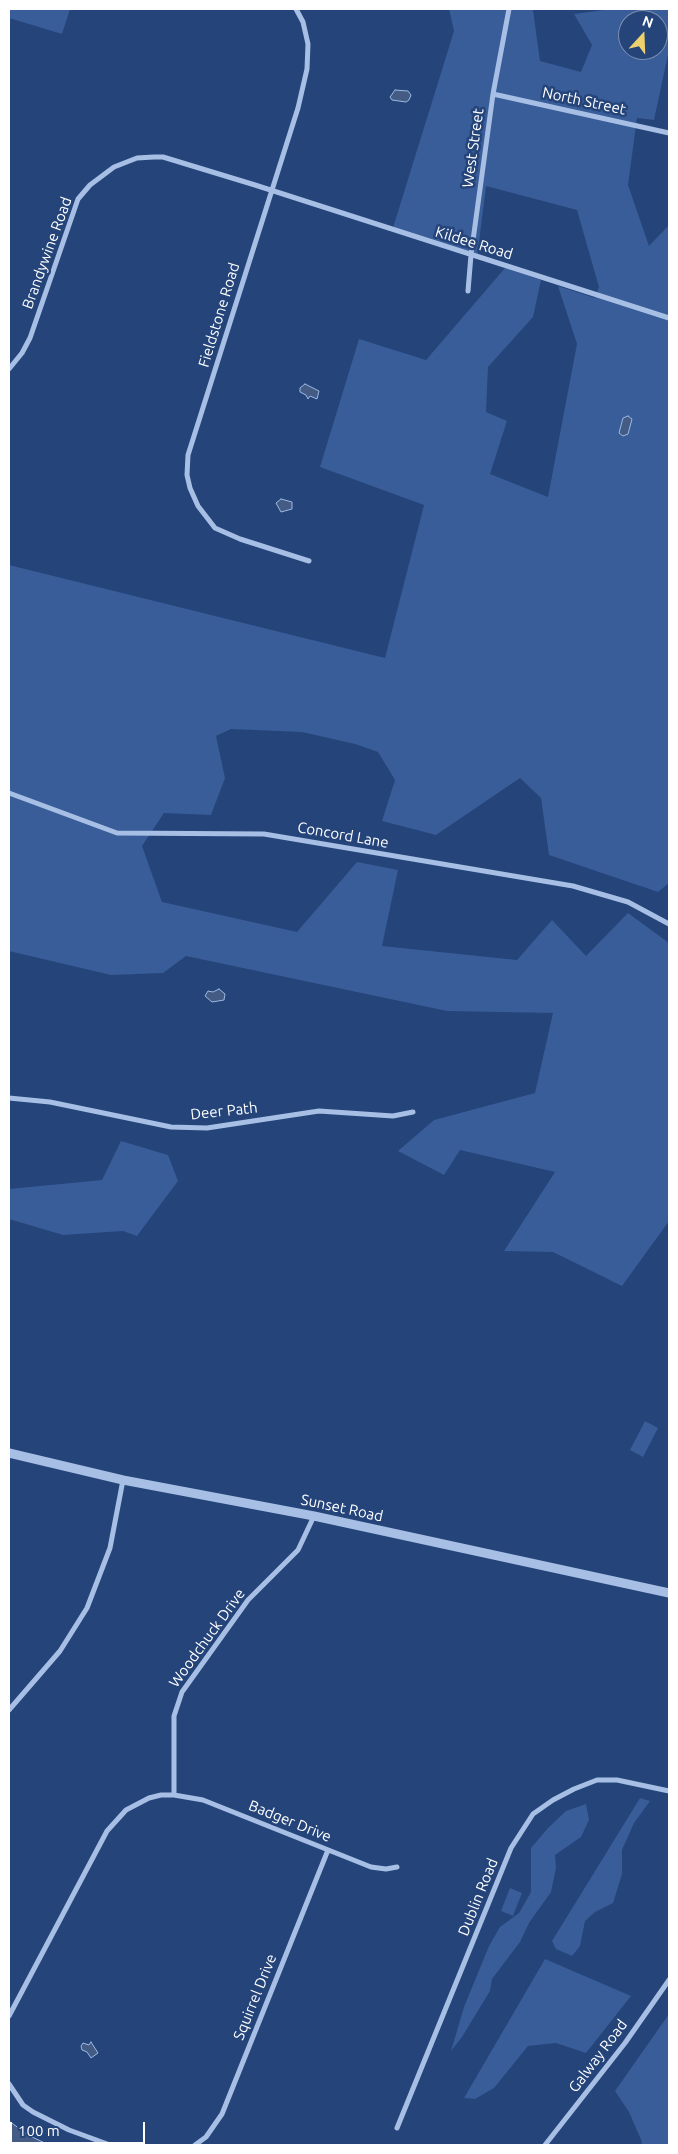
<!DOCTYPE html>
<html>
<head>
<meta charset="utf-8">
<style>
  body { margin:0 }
  #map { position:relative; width:678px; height:2154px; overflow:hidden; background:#24447a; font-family:Ubuntu,sans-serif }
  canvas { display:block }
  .frame { position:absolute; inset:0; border:10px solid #fff; pointer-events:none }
  .north { position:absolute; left:618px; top:10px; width:50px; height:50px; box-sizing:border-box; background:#24447a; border:1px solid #7c8faf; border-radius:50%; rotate:20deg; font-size:14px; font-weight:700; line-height:20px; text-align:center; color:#fff }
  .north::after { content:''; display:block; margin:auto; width:18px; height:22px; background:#eed16c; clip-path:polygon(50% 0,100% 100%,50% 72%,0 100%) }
  .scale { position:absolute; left:10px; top:2122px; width:135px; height:22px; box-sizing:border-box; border:2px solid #fff; border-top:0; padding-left:6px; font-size:15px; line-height:18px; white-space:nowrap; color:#fff; -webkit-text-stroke:4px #24447a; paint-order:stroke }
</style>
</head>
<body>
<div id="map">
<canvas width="678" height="2154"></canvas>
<div class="frame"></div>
<div class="north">N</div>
<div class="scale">100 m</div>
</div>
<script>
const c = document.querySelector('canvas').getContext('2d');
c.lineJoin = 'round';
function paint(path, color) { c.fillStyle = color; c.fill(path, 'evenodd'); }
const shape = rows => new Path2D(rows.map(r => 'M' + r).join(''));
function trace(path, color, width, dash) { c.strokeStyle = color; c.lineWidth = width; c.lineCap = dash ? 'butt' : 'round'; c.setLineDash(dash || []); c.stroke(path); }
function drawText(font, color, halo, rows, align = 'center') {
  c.font = font + ' Ubuntu,sans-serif'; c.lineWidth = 5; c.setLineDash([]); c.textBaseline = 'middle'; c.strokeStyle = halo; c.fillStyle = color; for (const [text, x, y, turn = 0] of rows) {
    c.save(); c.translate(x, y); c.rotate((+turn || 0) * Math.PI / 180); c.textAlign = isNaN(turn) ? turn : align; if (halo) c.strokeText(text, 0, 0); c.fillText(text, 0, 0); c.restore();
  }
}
paint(shape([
  [9,9,70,9,62,34,9,18],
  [449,9,533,10,540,61,581,72,592,45,574,14,612,9,669,9,669,50,654,120,637,118,628,185,649,246,669,225,669,883,658,892,549,855,541,798,520,778,436,835,382,821,395,780,378,752,355,744,302,732,231,729,216,736,225,778,211,815,164,813,142,846,162,902,297,932,357,862,398,870,382,946,517,960,552,920,586,956,628,913,669,943,669,1221,622,1286,553,1252,504,1251,555,1172,460,1150,444,1175,398,1151,434,1120,535,1093,553,1013,447,1011,186,956,163,973,111,975,9,951,9,565,385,658,424,505,320,467,359,339,426,360,505,268,541,280,533,317,488,367,486,412,507,421,490,474,548,497,577,344,558,286,595,298,599,287,577,210,486,186,477,259,392,231,454,31],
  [628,20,658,20,658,50,628,50],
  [121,1141,168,1155,178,1181,137,1236,123,1231,63,1235,9,1219,9,1189,102,1180],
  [645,1421,658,1428,643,1457,630,1450],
  [640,1798,650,1801,634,1823,622,1850,622,1874,613,1903,595,1912,585,1921,580,1946,572,1956,556,1949,552,1941],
  [586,1804,589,1820,581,1837,555,1855,556,1868,551,1892,529,1923,520,1942,492,1979,490,1991,462,2037,451,2051,464,2007,489,1946,500,1927,519,1913,531,1892,531,1848,548,1828,566,1811],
  [510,1888,522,1893,513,1916,501,1911],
  [545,1959,631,1996,586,2053,556,2043,528,2046,494,2088,475,2099,464,2098],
  [669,2014,669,2145,641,2145,642,2142,629,2112,615,2091]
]), '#385d98');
const water = shape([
  [395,90,408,91,411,95,409,100,406,102,392,100,390,97,395,90],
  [305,384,319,391,317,399,310,396,308,399,306,395,300,392,300,388,305,384],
  [628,416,632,419,628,434,623,436,619,433,623,418,628,416],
  [281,499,292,502,292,509,281,512,276,503,281,499],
  [219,989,225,994,224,1000,212,1002,205,996,208,991,213,992,219,989],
  [91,2042,98,2053,91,2058,87,2052,82,2050,81,2046,83,2043,89,2045,91,2042],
  [9,2121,28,2135,49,2145,9,2145,9,2121]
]);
paint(water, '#445c84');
trace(water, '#9cb9e5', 1);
trace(shape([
  [296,9,303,22,308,44,307,69,298,108,188,455,187,475,190,488,198,506,215,528,240,539,309,561],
  [493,94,669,133],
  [468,291,471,255,493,94,509,9],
  [9,369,22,353,30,338,78,199,90,185,114,167,137,158,154,157,163,157,255,185,669,318],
  [9,793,117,833,264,834,573,886,628,902,669,924],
  [9,1098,50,1102,171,1127,207,1128,319,1111,393,1116,413,1112],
  [9,1710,60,1651,87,1608,110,1548,123,1480],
  [174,1795,174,1716,182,1692,248,1600,298,1550,314,1516],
  [9,2016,107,1831,126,1810,149,1798,161,1795,174,1795,203,1800,371,1867,386,1869,397,1867],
  [9,2084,23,2105,33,2112,69,2130,110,2145],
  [397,2128,511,1848,533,1814,553,1800,574,1789,597,1780,617,1780,669,1791],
  [195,2145,206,2137,222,2114,328,1850],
  [545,2145,625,2043,669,1980]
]), '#a7bfe4', 5);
trace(shape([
  [9,1453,123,1480,314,1516,669,1593]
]), '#a7bfe4', 9);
drawText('15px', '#fff', '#24447a', [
  ["North Street",584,101,12],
  ["West Street",473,148,-82],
  ["Kildee Road",474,243,17],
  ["Brandywine Road",47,253,-70],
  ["Fieldstone Road",219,315,-73],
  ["Concord Lane",343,835,10],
  ["Deer Path",224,1111,-6],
  ["Sunset Road",342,1508,12],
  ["Woodchuck Drive",207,1638,-54],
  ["Badger Drive",290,1821,22],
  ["Dublin Road",478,1897,-68],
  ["Squirrel Drive",255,1997,-68],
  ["Galway Road",598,2056,-53]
]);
</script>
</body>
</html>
